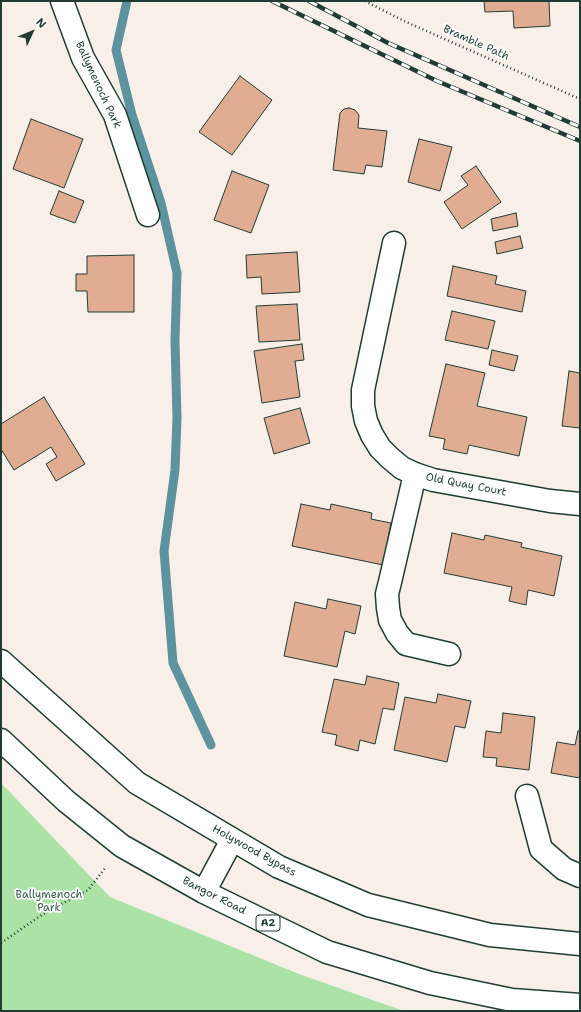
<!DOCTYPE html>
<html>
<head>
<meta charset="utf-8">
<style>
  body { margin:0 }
  #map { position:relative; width:581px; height:1012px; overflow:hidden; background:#f9efe9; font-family:"Shantell Sans",sans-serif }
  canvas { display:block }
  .frame { position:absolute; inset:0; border:2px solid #1f3d34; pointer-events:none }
  .north { position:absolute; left:12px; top:12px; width:40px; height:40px; -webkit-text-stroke:3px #fff; paint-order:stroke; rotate:46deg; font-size:11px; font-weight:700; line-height:16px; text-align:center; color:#1f3d34 }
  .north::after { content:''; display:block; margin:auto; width:14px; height:18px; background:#1f3d34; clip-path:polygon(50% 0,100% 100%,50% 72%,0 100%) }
</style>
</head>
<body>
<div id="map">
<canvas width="581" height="1012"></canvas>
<div class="frame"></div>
<div class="north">N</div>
</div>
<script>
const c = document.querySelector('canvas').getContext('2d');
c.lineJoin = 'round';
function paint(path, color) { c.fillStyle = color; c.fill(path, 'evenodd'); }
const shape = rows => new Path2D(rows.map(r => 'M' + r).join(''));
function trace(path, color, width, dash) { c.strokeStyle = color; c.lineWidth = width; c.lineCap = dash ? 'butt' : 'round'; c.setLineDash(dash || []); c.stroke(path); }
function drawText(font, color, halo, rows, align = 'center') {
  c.font = font + ' "Shantell Sans",sans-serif'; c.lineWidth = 3.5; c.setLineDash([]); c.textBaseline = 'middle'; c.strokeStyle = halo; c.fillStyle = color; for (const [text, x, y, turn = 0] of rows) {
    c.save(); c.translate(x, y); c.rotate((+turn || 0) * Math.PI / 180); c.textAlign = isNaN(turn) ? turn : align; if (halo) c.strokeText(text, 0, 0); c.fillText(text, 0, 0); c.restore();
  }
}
paint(shape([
  [1,783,110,897,299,974,404,1011,1,1011]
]), '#abe3a7');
trace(shape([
  [127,1,116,50,132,115,161,203,177,273,175,341,177,418,175,470,164,551,173,663,211,745]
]), '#5c939e', 9);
const building = shape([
  [484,1,549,1,550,26,514,28,513,11,485,12,484,1],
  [240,76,272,100,232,155,199,132,240,76],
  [349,108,355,110,359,115,358,128,387,131,382,167,366,165,364,174,333,170,340,113,344,109,349,108],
  [31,119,83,139,64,188,13,169,31,119],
  [419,139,452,147,440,191,408,182,419,139],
  [476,166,501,202,462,229,444,202,468,185,461,176,476,166],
  [232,171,269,185,251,233,214,220,232,171],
  [59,191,84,201,75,223,50,214,59,191],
  [516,213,518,226,493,231,491,219,516,213],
  [520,236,523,248,497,254,495,242,520,236],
  [297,252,300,292,262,294,261,277,247,278,246,255,297,252],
  [134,255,134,312,88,312,87,291,76,291,76,274,87,274,87,256,134,255],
  [453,266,497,276,495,284,526,291,522,312,447,296,453,266],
  [297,304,300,340,259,342,256,306,297,304],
  [452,311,495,321,488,349,445,340,452,311],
  [302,344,304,360,295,361,300,397,262,403,254,351,302,344],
  [492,350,518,356,514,371,489,365,492,350],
  [446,364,485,373,477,406,527,417,519,456,469,445,467,454,443,449,445,439,429,436,446,364],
  [569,371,580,373,580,428,562,426,569,371],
  [44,397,85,464,56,481,46,464,57,457,51,447,14,470,1,449,1,424,44,397],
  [300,408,310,443,274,454,264,418,300,408],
  [301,504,330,510,331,504,372,513,371,519,391,523,383,565,292,546,301,504],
  [452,533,484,540,485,535,522,543,521,547,562,556,554,596,528,590,526,605,509,601,512,587,444,573,452,533],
  [328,599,361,606,355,634,345,631,337,667,284,656,295,602,326,609,328,599],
  [367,676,399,683,394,710,383,708,375,744,360,740,358,751,335,745,337,735,322,732,334,679,365,685,367,676],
  [438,694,471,701,465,728,455,726,447,762,394,750,405,697,436,703,438,694],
  [503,713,535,717,529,770,496,766,497,758,483,757,486,731,501,733,503,713],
  [578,731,580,731,580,778,551,773,557,742,575,745,578,731]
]);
paint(building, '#e0ad93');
trace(building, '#1f3d34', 1);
const minor = shape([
  [62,1,83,58,115,115,148,215],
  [394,243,363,390,363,406,366,421,372,435,380,448,390,458,402,468,415,474,433,480,550,501,580,504],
  [415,474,390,582,387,594,388,608,390,620,397,633,406,644,449,654],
  [527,796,541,849,564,869,580,876]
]);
const highway = shape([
  [1,661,137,783,279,867,368,905,490,935,580,944],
  [1,740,66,801,122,846,204,892,327,952,430,983,512,1000,580,1005],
  [204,892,232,840]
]);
trace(minor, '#1f3d34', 25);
trace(highway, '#1f3d34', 25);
trace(shape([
  [365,1,404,21,580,99],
  [1,943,43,914,88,890,106,867]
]), '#1f3d34', 2.5, [1, 3]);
trace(minor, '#fff', 22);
trace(highway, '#fff', 22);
const rail = shape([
  [272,1,437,81,580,141],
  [309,1,388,43,580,127]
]);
trace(rail, '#1f3d34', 4.5);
trace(rail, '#fff', 3, [9]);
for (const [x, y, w] of [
  [268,923,24]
]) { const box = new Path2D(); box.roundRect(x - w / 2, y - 8, w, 16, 3); c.fillStyle = '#fff'; c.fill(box); trace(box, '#1f3d34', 1); }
drawText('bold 10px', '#1f3d34', null, [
  ["A2",268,923]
]);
drawText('11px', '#1f3d34', '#fff', [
  ["Bramble Path",476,43,24],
  ["Ballymenoch Park",98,85,65],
  ["Old Quay Court",466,485,11],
  ["Holywood Bypass",254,851,29],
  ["Bangor Road",214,896,27]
]);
drawText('11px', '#3b5e4b', '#fff', [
  ["Ballymenoch",49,895],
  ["Park",49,908]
]);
</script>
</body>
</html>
